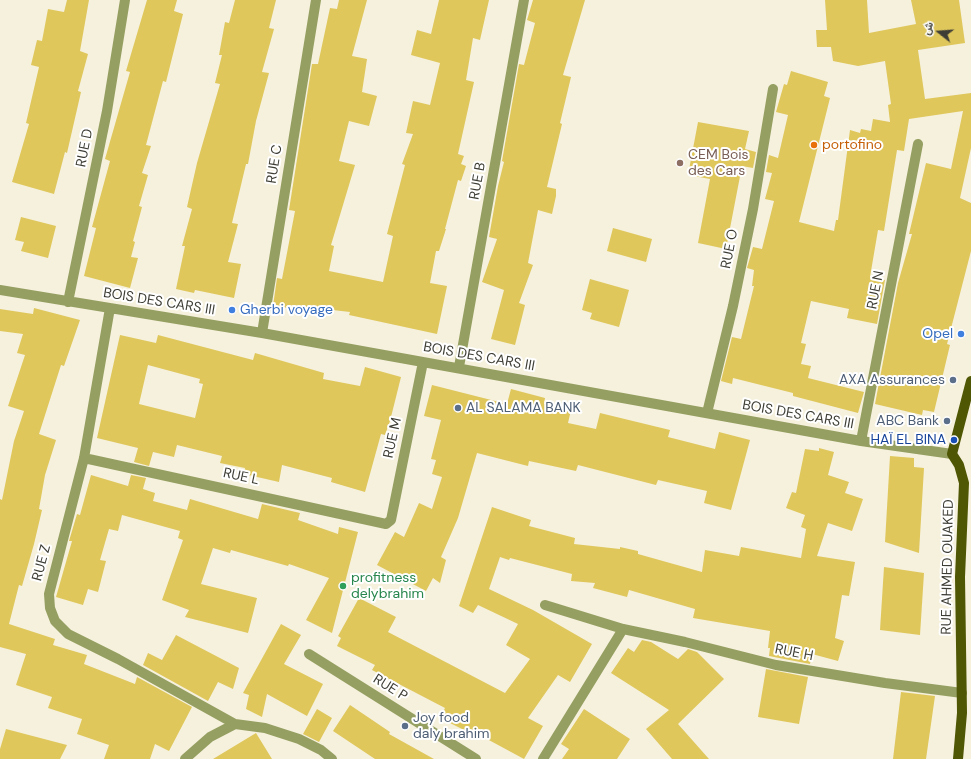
<!DOCTYPE html>
<html>
<head>
<meta charset="utf-8">
<style>
  body { margin:0 }
  #map { position:relative; width:971px; height:759px; overflow:hidden; background:#f6f1dd; font-family:"DM Sans",Vazirmatn,sans-serif }
  canvas { display:block }
  .north { position:absolute; left:919px; top:12px; width:40px; height:40px; -webkit-text-stroke:3px #fff; paint-order:stroke; rotate:287deg; font-size:11px; font-weight:700; line-height:16px; text-align:center; color:#3e3d35 }
  .north::after { content:''; display:block; margin:auto; width:14px; height:18px; background:#3e3d35; clip-path:polygon(50% 0,100% 100%,50% 72%,0 100%) }
</style>
</head>
<body>
<div id="map">
<canvas width="971" height="759"></canvas>
<div class="north">ش</div>
</div>
<script>
const c = document.querySelector('canvas').getContext('2d');
c.lineJoin = 'round';
function paint(path, color) { c.fillStyle = color; c.fill(path, 'evenodd'); }
const shape = rows => new Path2D(rows.map(r => 'M' + r).join(''));
function trace(path, color, width, dash) { c.strokeStyle = color; c.lineWidth = width; c.lineCap = dash ? 'butt' : 'round'; c.setLineDash(dash || []); c.stroke(path); }
function drawText(font, color, halo, rows, align = 'center') {
  c.font = font + ' "DM Sans",sans-serif'; c.lineWidth = 4; c.setLineDash([]); c.textBaseline = 'middle'; c.strokeStyle = halo; c.fillStyle = color; for (const [text, x, y, turn = 0] of rows) {
    c.save(); c.translate(x, y); c.rotate((+turn || 0) * Math.PI / 180); c.textAlign = isNaN(turn) ? turn : align; if (halo) c.strokeText(text, 0, 0); c.fillText(text, 0, 0); c.restore();
  }
}
paint(shape([
  [67,0,89,0,80,51,88,54,78,91,81,92,67,153,65,152,54,194,12,182,29,124,26,123,39,67,31,65,37,40,42,41,48,9,64,12],
  [147,0,177,0,174,11,183,14,166,82,163,81,146,145,151,146,142,173,148,175,139,206,142,207,133,241,135,242,131,257,138,258,130,288,84,276,96,228,92,227,110,161,105,159,130,72,126,71],
  [235,0,276,0,269,28,274,29,262,72,269,73,256,121,248,164,246,164,232,223,238,224,228,262,241,264,234,298,195,290,194,293,176,289,185,246,182,246,192,209,187,207,197,163,220,84,215,83,222,55,219,55,225,22,229,23],
  [339,0,367,0,352,56,367,59,362,92,377,96,369,126,349,121,339,161,355,165,331,245,334,246,329,271,383,282,393,236,387,234,405,165,402,164,413,134,406,133,413,101,430,105,440,63,411,55,417,30,431,34,439,0,489,0,480,40,473,38,466,80,474,82,458,154,464,156,461,164,466,166,461,181,458,180,445,229,446,229,439,251,436,251,430,283,447,286,437,334,349,315,350,312,289,305,289,308,273,306,277,278,282,279,295,211,289,210,312,64,318,64,330,8,337,9],
  [533,0,585,0,563,75,571,77,560,123,562,124,547,187,556,189,556,196,552,214,538,210,528,263,533,265,519,303,525,305,515,345,491,339,504,290,482,282,497,239,489,237,498,186,504,162,502,161,519,64,524,65,535,23,527,20],
  [825,0,867,0,869,33,916,24,911,0,959,0,965,43,918,50,925,99,971,93,971,148,960,198,971,203,971,251,947,344,950,345,934,412,923,410,922,415,875,404,898,283,912,234,909,234,926,163,951,169,963,111,909,119,904,151,897,150,884,231,878,230,870,277,885,280,877,324,847,318,849,309,811,301,801,343,806,344,801,364,811,366,808,378,864,392,858,413,793,396,793,393,733,378,732,384,721,381,732,337,741,339,754,286,752,286,754,270,747,268,753,247,762,249,774,201,765,199,772,173,766,172,769,155,778,158,788,115,776,112,784,84,787,85,791,71,828,82,824,96,830,98,799,222,834,231,836,220,838,220,850,130,860,133,861,129,871,131,873,119,890,122,888,105,891,104,885,61,858,66,833,61,831,47,817,47,816,30,827,30],
  [698,122,749,131,745,149,756,152,753,168,742,166,726,249,698,243,710,179,688,175],
  [21,217,56,226,48,258,21,251,24,242,15,240],
  [613,228,652,239,646,262,607,251],
  [590,279,629,290,619,327,590,319,592,313,582,310],
  [34,308,80,320,64,366,61,365,39,434,56,440,45,475,39,509,42,510,34,544,22,586,19,585,9,624,55,639,53,645,87,655,84,664,135,684,137,677,192,707,169,751,155,744,150,759,104,759,109,745,77,734,82,719,48,708,52,697,16,685,26,654,0,647,0,499,2,500,14,441,24,411,8,406,25,355,17,353,23,334,0,331,0,309,33,314],
  [120,335,156,343,158,335,253,360,255,353,324,373,323,379,360,386,365,367,401,377,390,421,385,435,381,434,365,492,331,482,332,478,282,465,279,482,244,474,245,468,220,463,222,456,177,445,174,457,153,452,149,466,134,462,138,448,97,438],
  [148,365,200,379,199,383,203,384,195,418,139,404],
  [432,385,507,404,511,389,545,398,544,404,571,410,568,423,596,429,600,413,670,430,668,437,715,449,719,432,750,440,731,510,704,503,707,491,658,480,656,485,578,465,576,471,529,461,528,466,477,453,458,518,441,557,446,560,440,583,433,578,426,591,377,565,395,532,404,537,419,503,432,509,442,477,432,474,436,460,431,459,441,420,424,416],
  [819,448,834,452,828,475,849,482,845,493,863,499,852,531,828,523,817,556,855,562,849,596,842,595,835,638,844,641,838,661,812,654,810,664,769,656,770,648,768,648,770,631,693,618,695,609,629,590,627,597,593,588,595,583,571,581,572,574,510,558,509,560,500,557,489,589,533,610,592,644,570,682,558,675,528,718,543,726,524,759,474,732,472,734,440,718,445,708,372,670,375,665,337,646,341,638,338,636,359,598,396,617,388,632,505,693,530,659,506,645,518,624,478,605,473,613,459,606,492,507,531,520,529,526,575,538,574,544,620,549,620,547,638,551,638,554,702,572,705,550,739,556,741,547,801,558,806,529,801,527,805,515,786,508,792,492,796,493,805,449,819,451],
  [890,456,914,458,914,467,924,468,919,553,885,542],
  [91,475,128,486,131,475,146,478,143,489,155,493,153,501,187,510,190,499,258,519,262,504,300,513,298,520,338,534,339,527,358,532,332,633,306,620,329,578,289,564,288,566,231,550,230,553,213,548,201,584,257,598,248,633,185,617,189,610,162,600,183,540,178,538,180,531,122,515,118,531,109,529,100,560,106,561,98,592,88,589,83,605,56,597,72,541,69,541,77,514,80,515],
  [884,567,924,573,920,635,880,630],
  [281,624,301,635,284,664,323,684,307,716,267,694,262,717,246,709,249,695,243,693],
  [176,635,239,668,233,689,218,682,208,701,143,665,148,653,162,660],
  [642,640,651,642,678,659,688,649,697,652,724,679,678,724,709,759,672,759,646,729,669,710,611,673,628,648,634,652],
  [766,669,808,677,799,724,758,717],
  [901,692,935,696,926,759,893,759],
  [350,705,390,732,389,734,434,759,375,759,333,731],
  [317,709,332,718,319,742,303,734],
  [584,709,630,739,617,759,562,759,569,749,561,744],
  [6,729,67,745,60,759,0,759,0,749],
  [256,733,272,759,213,759]
]), '#dfc75c');
trace(shape([
  [0,290,262,333,861,441,952,454],
  [68,302,107,111,125,0],
  [110,308,84,458,49,594,50,608,55,621,68,634,118,659,235,724],
  [262,333,316,0],
  [459,367,524,0],
  [707,413,733,306,753,209,773,89],
  [861,441,918,144],
  [84,458,386,524,391,520,423,362],
  [545,605,623,629,685,642,776,665,885,683,962,693],
  [309,654,476,759],
  [185,759,210,737,235,724,265,728,299,739,321,750,332,759],
  [543,759,623,629]
]), '#959f61', 10);
trace(shape([
  [958,759,962,713,960,577,964,483,959,465,952,454,971,381]
]), '#4f5704', 10);
for (const [x, y, r, color] of [
  [814,145,4,"#e8710a"],
  [680,163,4,"#8d6e63"],
  [232,310,4,"#3f7fe0"],
  [961,334,4,"#3f7fe0"],
  [953,380,4,"#5c6f8a"],
  [458,408,4,"#5c6f8a"],
  [947,421,4,"#5c6f8a"],
  [954,440,4,"#1a4fb4"],
  [343,586,4,"#2e9e5b"],
  [405,726,4,"#5c6f8a"]
]) { const dot = new Path2D(); dot.arc(x, y, r, 0, 2 * Math.PI); c.fillStyle = color; c.fill(dot); trace(dot, '#fff', 1.5); }
drawText('14px', '#c56008', '#fff', [
  ["portofino",822,145]
], 'left');
drawText('14px', '#3e3d35', '#fff', [
  ["RUE D",85,148,-79],
  ["RUE C",275,164,-81],
  ["RUE B",478,181,-80],
  ["RUE O",730,249,-79],
  ["RUE N",876,290,-79],
  ["BOIS DES CARS III",159,302,9],
  ["BOIS DES CARS III",479,357,10],
  ["BOIS DES CARS III",798,415,10],
  ["RUE M",393,438,-78],
  ["RUE L",241,477,12],
  ["RUE Z",42,563,-75],
  ["RUE AHMED OUAKED",948,567,-89],
  ["RUE H",794,653,11],
  ["RUE P",390,688,32]
]);
drawText('14px', '#785e54', '#fff', [
  ["CEM Bois",688,155],
  ["des Cars",688,171]
], 'left');
drawText('14px', '#366cbe', '#fff', [
  ["Gherbi voyage",240,310],
  ["Opel",953,334,"right"]
], 'left');
drawText('14px', '#4e5e75', '#fff', [
  ["AXA Assurances",945,380],
  ["AL SALAMA BANK",466,408,"left"],
  ["ABC Bank",939,421],
  ["Joy food",413,718,"left"],
  ["daly brahim",413,734,"left"]
], 'right');
drawText('14px', '#164399', '#fff', [
  ["HAÏ EL BINA",946,440]
], 'right');
drawText('14px', '#27864d', '#fff', [
  ["profitness",351,578],
  ["delybrahim",351,594]
], 'left');
</script>
</body>
</html>
